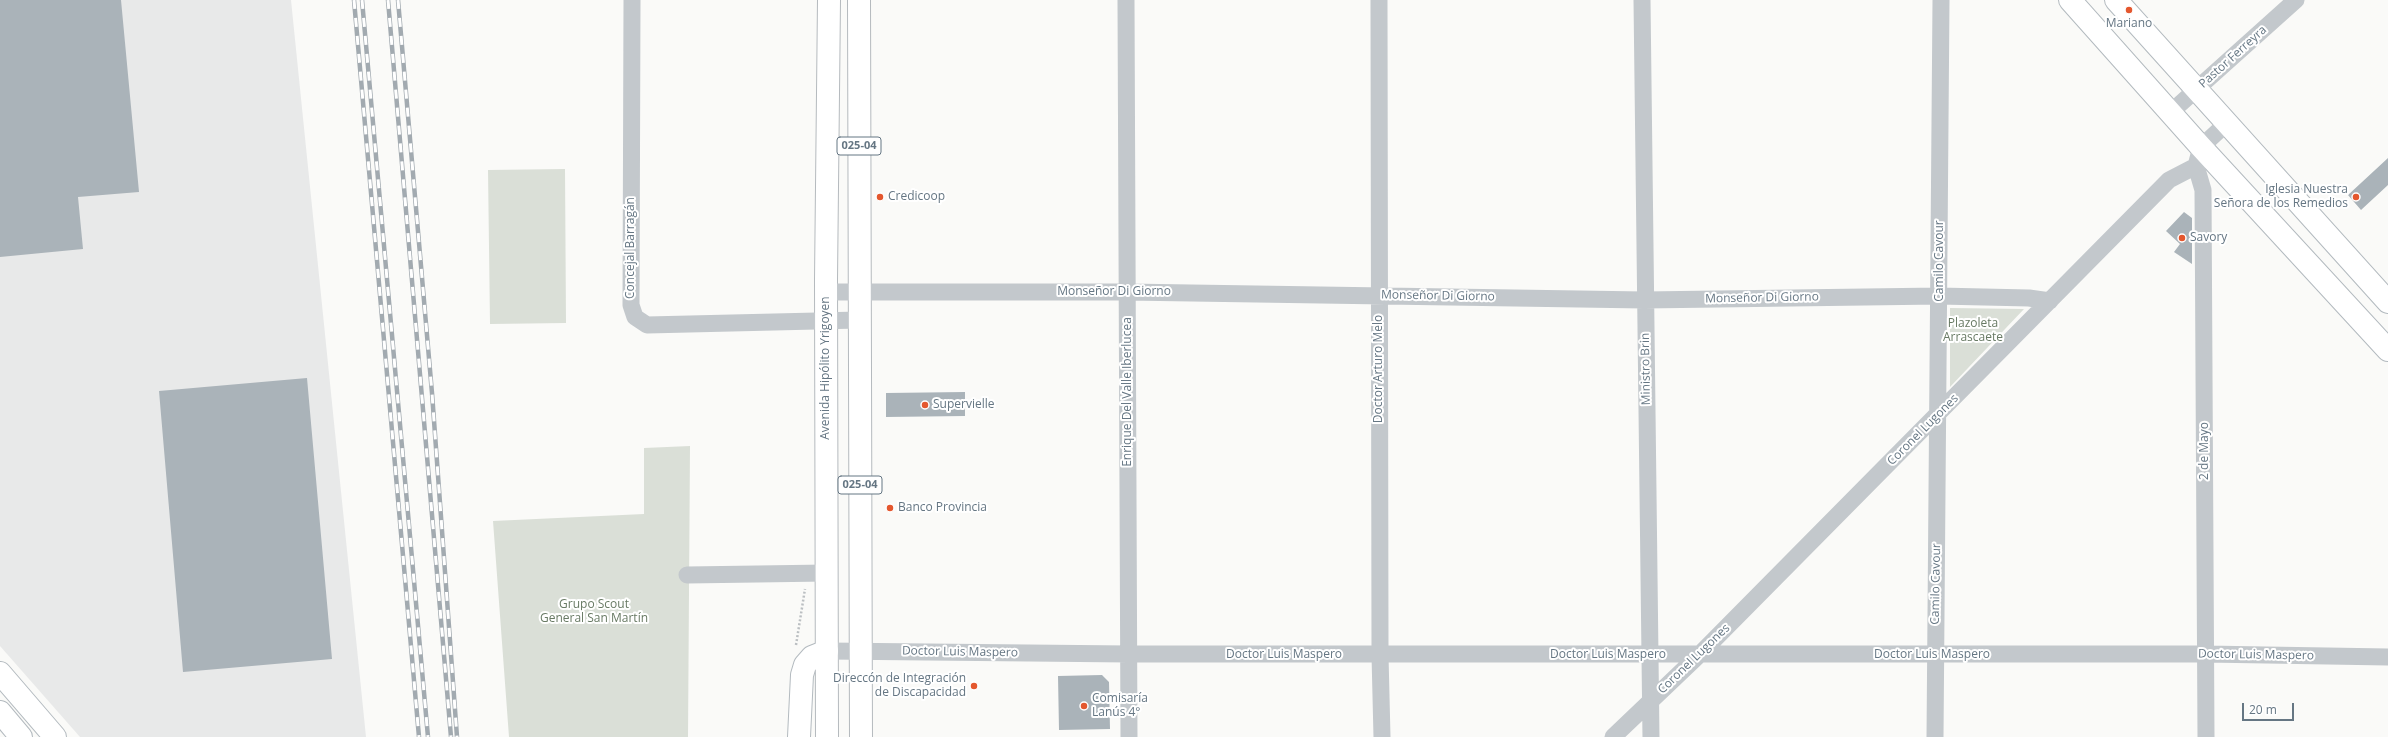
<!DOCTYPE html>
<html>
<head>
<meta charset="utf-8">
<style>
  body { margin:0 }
  #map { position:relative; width:2388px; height:737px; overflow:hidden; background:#fafaf8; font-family:"Open Sans",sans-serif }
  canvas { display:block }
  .scale { position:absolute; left:2242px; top:703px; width:52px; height:18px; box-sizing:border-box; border:2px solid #657683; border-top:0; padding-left:5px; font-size:12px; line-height:14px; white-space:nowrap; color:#657683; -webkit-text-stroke:3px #fff; paint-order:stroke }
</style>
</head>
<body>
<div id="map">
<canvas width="2388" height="737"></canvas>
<div class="scale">20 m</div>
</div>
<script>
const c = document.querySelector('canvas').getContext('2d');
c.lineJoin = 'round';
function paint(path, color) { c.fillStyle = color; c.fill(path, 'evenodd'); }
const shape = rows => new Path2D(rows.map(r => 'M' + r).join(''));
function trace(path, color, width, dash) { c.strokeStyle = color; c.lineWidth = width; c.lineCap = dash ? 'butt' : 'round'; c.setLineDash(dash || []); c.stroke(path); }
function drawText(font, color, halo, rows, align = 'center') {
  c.font = font + ' "Open Sans",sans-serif'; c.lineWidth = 4; c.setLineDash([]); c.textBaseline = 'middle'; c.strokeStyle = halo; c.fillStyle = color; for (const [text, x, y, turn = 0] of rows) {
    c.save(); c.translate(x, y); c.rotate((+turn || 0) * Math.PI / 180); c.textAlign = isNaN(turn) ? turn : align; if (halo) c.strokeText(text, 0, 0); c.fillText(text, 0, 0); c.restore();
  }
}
paint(shape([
  [0,0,291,0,366,737,80,737,0,646]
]), '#e8e9e9');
paint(shape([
  [565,169,566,323,490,324,488,170],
  [1950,308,2024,309,1950,387],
  [690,446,688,737,509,737,493,521,644,514,644,448]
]), '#dadfd7');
paint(shape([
  [0,0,121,0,139,192,78,197,83,249,0,257],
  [2388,158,2388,185,2361,210,2348,195],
  [2184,212,2192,218,2192,264,2174,252,2180,244,2166,231],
  [307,378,332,659,183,672,159,391],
  [965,392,965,416,886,417,886,393],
  [1102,675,1109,682,1110,729,1059,730,1058,676]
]), '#aab3b9');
const secondary = shape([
  [2070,0,2201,147,2388,350],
  [2116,0,2388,302],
  [0,673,55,737],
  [0,712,21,737],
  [799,737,802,675,805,665,812,657,827,651]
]);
const primary = shape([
  [859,0,861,737],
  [827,737,826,280,829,0]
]);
trace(secondary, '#b3babf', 24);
trace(primary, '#b5babe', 24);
trace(shape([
  [796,645,805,589]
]), '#bbbfc2', 2.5, [2, 2]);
trace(shape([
  [632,0,631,305,635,317,647,325,859,320],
  [1126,0,1129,737],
  [1379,0,1380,655,1382,737],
  [1642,0,1651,737],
  [2170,113,2296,0],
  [2196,166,2203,190,2206,737],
  [826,292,1127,292,1644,300,1939,296,2029,298,2050,301],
  [687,575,827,573],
  [827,651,1129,654,2206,654,2388,657],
  [1613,737,1700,654,2169,180,2196,166,2201,147,2227,123],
  [1935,737,1941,0]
]), '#c3c8cc', 17);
trace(secondary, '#fff', 22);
trace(primary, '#fff', 22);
const rail = shape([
  [354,0,419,737],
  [362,0,428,737],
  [388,0,451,737],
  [398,0,432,393,457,737]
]);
trace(rail, '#a2aab0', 4.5);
trace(rail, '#fff', 3, [9]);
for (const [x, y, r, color] of [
  [2129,10,4,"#e4572e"],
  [880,197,4,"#e4572e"],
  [2356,197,4,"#e4572e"],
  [2182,238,4,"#e4572e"],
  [925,405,4,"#e4572e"],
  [890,508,4,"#e4572e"],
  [974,686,4,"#e4572e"],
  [1084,706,4,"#e4572e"]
]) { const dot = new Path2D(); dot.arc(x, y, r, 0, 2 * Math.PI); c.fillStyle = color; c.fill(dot); trace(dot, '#fff', 1.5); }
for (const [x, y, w] of [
  [859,146,44],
  [860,485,44]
]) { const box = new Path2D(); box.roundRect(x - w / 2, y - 9, w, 18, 3); c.fillStyle = '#fff'; c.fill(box); trace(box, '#657683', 1); }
drawText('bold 11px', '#657683', null, [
  ["025-04",859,146],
  ["025-04",860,485]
]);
drawText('12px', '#657683', '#fff', [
  ["Mariano",2129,24,"center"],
  ["Iglesia Nuestra",2348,190,"right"],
  ["Señora de los Remedios",2348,204,"right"],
  ["Credicoop",888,197],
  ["Savory",2190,238],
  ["Supervielle",933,405],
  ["Banco Provincia",898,508],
  ["Direccón de Integración",966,679,"right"],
  ["de Discapacidad",966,693,"right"],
  ["Comisaría",1092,699],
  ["Lanús 4°",1092,713]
], 'left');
drawText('12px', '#657683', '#fff', [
  ["Pastor Ferreyra",2233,57,-42],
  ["Concejal Barragán",631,248,-90],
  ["Camilo Cavour",1940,261,-90],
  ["Monseñor Di Giorno",1114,292],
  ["Monseñor Di Giorno",1438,296,1],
  ["Monseñor Di Giorno",1762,298,-1],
  ["Avenida Hipólito Yrigoyen",826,368,-90],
  ["Doctor Arturo Melo",1379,369,-90],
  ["Ministro Brin",1646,369,-91],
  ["Enrique Del Valle Iberlucea",1128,392,-90],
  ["Coronel Lugones",1923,430,-45],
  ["2 de Mayo",2205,451,-90],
  ["Camilo Cavour",1936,584,-89],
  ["Doctor Luis Maspero",960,652,1],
  ["Doctor Luis Maspero",1284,655],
  ["Doctor Luis Maspero",1608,655],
  ["Doctor Luis Maspero",1932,655],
  ["Doctor Luis Maspero",2256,655,1],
  ["Coronel Lugones",1694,659,-44]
]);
drawText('12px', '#687a64', '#fff', [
  ["Plazoleta",1973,324],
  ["Arrascaete",1973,338],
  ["Grupo Scout",594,605],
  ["General San Martín",594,619]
]);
</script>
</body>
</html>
